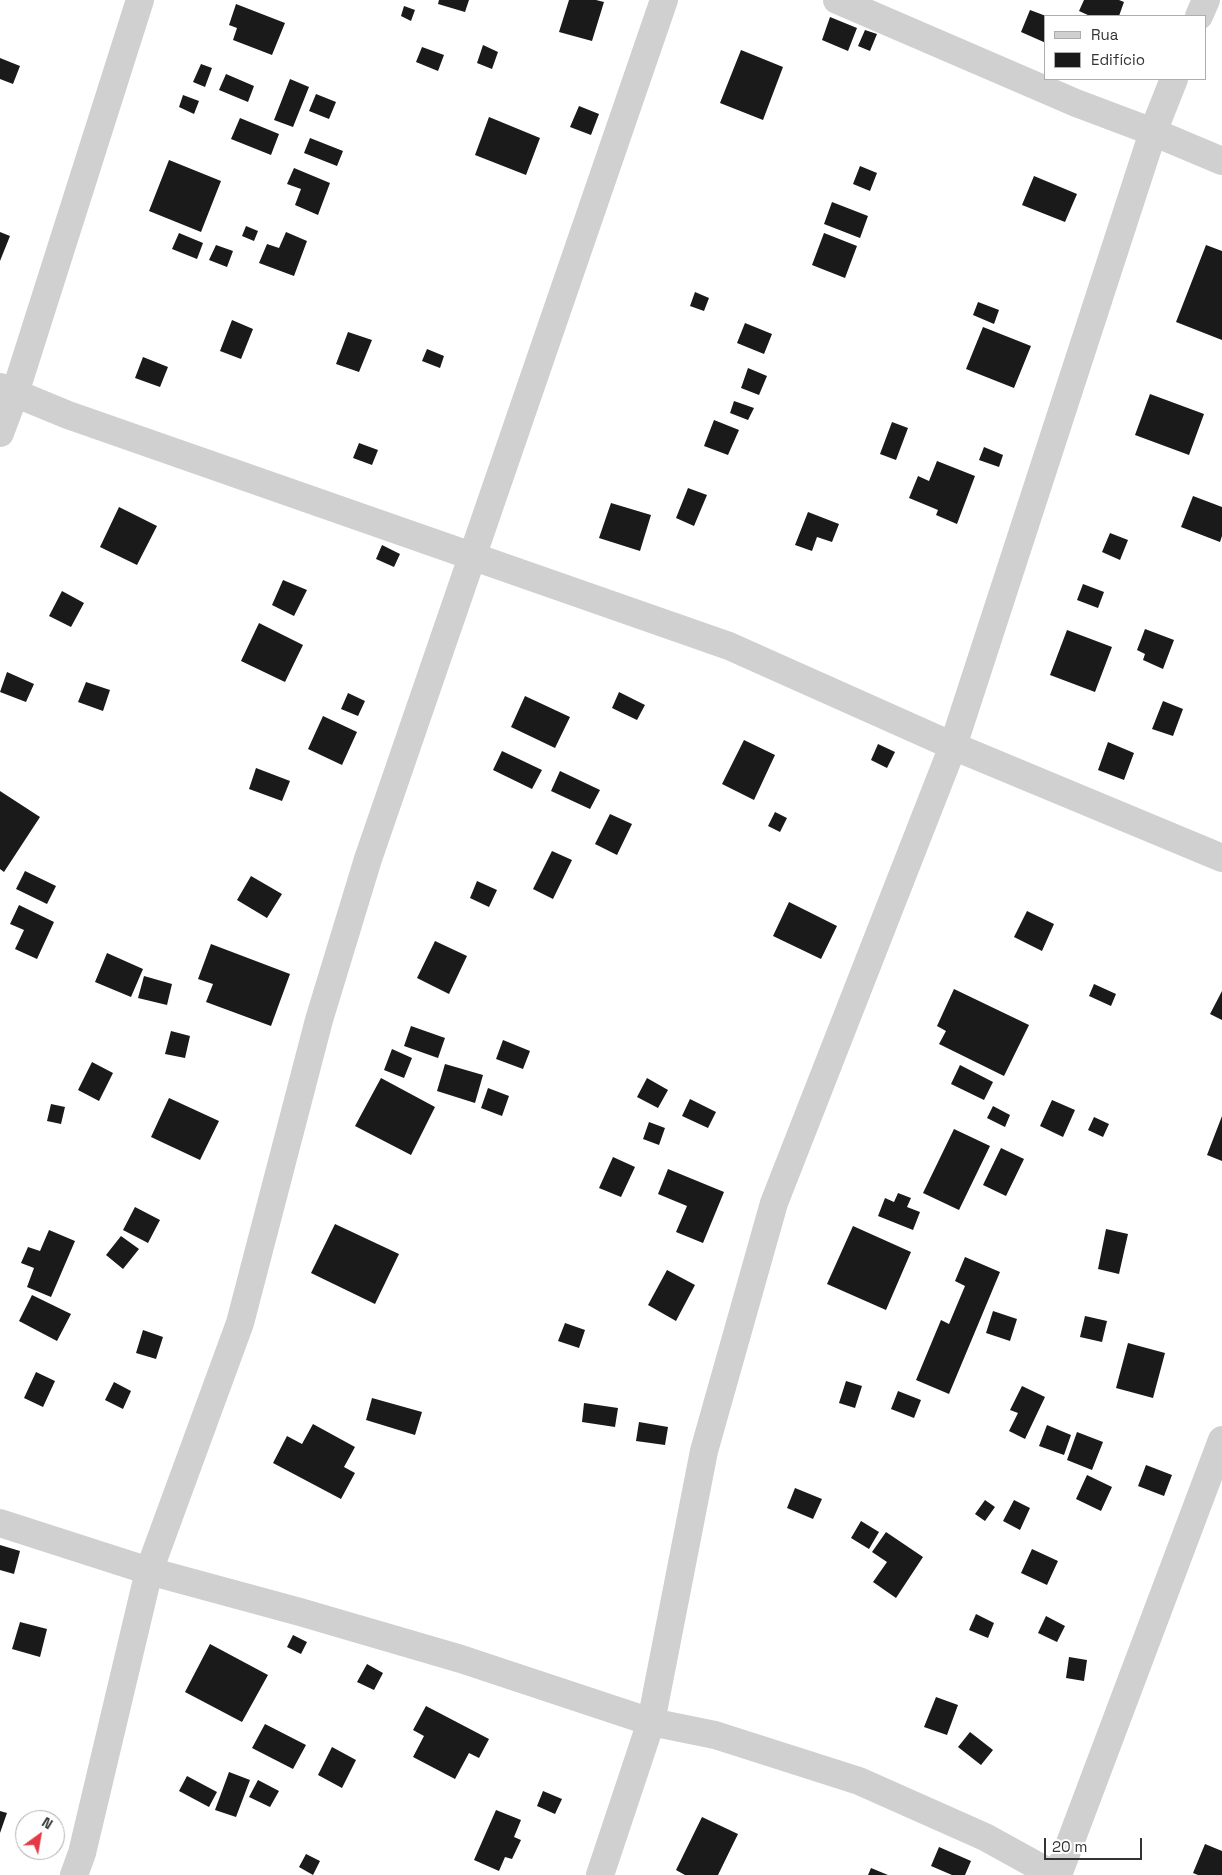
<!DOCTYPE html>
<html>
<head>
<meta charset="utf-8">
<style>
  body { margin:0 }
  #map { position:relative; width:1222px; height:1875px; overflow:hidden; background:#fff; font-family:"Space Grotesk",sans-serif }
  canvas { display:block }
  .legend { position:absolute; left:1044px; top:15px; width:162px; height:65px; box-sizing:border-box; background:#fff; border:1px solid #adadad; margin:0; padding:6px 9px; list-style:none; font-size:15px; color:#333 }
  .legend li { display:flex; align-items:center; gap:10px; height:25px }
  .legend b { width:25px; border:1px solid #adadad }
  .north { position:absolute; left:15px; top:1810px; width:50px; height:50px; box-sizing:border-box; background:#fff; border:1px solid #adadad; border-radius:50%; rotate:32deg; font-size:14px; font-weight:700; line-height:20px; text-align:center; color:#333 }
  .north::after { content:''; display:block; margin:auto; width:18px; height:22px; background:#e63946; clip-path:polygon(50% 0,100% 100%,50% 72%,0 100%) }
  .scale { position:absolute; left:1044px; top:1838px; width:98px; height:22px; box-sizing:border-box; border:2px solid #333; border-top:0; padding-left:6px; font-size:15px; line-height:18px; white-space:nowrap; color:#333; -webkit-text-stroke:4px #fff; paint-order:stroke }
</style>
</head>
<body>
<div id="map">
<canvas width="1222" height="1875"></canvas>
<ul class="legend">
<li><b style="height:6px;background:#d0d0d0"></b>Rua</li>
<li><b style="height:14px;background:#1a1a1a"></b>Edifício</li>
</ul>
<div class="north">N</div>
<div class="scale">20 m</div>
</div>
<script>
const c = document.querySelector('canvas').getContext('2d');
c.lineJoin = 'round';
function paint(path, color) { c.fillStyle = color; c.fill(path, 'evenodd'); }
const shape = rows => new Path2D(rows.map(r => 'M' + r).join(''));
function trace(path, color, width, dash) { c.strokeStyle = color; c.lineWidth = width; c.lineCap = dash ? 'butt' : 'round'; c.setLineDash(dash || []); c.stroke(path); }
paint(shape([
  [439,0,469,0,465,12,438,4],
  [569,0,596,0,604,2,592,41,559,32],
  [1084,0,1119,0,1124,2,1119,16,1090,16,1079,11],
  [236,4,285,23,272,55,233,40,237,28,229,25],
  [404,6,415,10,411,21,401,16],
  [1030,10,1046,16,1046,43,1021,32],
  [830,17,857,28,848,51,822,40],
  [865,30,877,34,870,51,858,46],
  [483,45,498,52,492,69,477,63],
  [422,47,444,55,438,71,416,62],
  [741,50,783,67,763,120,720,103],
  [0,58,20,66,13,84,0,79],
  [201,64,212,68,205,87,193,82],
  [226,74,254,86,248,102,219,90],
  [290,79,309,87,293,127,274,120],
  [316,94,336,102,329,119,309,111],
  [183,95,199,101,194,114,179,107],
  [579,106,599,114,591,135,570,127],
  [489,117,540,138,526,175,475,155],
  [240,118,279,134,271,155,231,139],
  [310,138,343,151,337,166,304,153],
  [169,160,221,181,201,232,149,211],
  [860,166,877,173,870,191,853,184],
  [294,168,330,183,318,215,295,205,301,189,287,184],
  [1034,176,1077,194,1065,222,1022,205],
  [832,202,868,216,860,238,824,224],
  [246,226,258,231,254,241,242,236],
  [0,232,10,236,0,261],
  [286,232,307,241,294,276,259,263,267,244,279,248],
  [179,233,203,243,197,259,172,249],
  [824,233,857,246,845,278,812,265],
  [216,245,233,251,227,267,209,260],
  [1206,245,1222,251,1222,340,1176,322],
  [695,292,709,298,704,311,690,306],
  [978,302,999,310,994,324,973,315],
  [232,320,253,329,241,359,220,351],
  [745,323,772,334,764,354,737,343],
  [983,327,1031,346,1014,388,966,369],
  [348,332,372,340,359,372,336,364],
  [427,349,444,356,440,368,422,361],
  [143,357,168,367,160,387,135,378],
  [748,368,767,376,759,395,741,388],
  [1150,394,1204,414,1189,455,1135,435],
  [734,401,754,408,748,420,730,413],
  [714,420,739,430,728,455,704,446],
  [892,422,908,428,896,460,880,454],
  [359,443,378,450,372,465,353,458],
  [984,447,1003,455,999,467,979,460],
  [937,461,975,476,957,524,936,515,938,510,909,498,918,476,929,481],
  [688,488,707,495,694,526,676,518],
  [1193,496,1222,507,1222,536,1220,542,1181,527],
  [611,503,651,515,640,551,599,538],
  [119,507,157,526,137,565,100,547],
  [808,512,839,524,832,542,817,537,812,551,795,545],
  [1110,533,1128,540,1120,560,1102,552],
  [382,545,400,554,394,567,376,559],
  [283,580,307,590,294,616,272,605],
  [1083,584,1104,592,1098,608,1077,600],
  [62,591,84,603,71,627,49,616],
  [259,623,303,645,285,682,241,661],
  [1145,629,1174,640,1163,669,1143,660,1145,654,1137,650],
  [1067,630,1112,647,1095,692,1050,675],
  [7,672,34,684,26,702,0,692],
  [86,682,110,690,103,711,78,702],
  [619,692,645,705,637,720,612,708],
  [348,693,365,701,358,716,341,709],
  [525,696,570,717,555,748,511,727],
  [1163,701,1183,709,1173,736,1152,729],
  [323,716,357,732,342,765,308,749],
  [744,740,775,755,754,800,722,784],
  [1108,742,1134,753,1124,780,1098,770],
  [878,744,895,752,887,768,871,760],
  [502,751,542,770,532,789,493,770],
  [256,768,290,781,282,801,249,789],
  [560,771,600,790,590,809,551,791],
  [0,791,40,817,4,872,0,869],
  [775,812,787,818,780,832,768,826],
  [610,814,632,824,617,855,595,844],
  [552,851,572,860,553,899,533,889],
  [25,871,56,886,47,904,16,889],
  [251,876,282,894,267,918,237,900],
  [477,881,497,890,489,907,470,898],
  [789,902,837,926,821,959,773,936],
  [19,905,54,922,37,959,15,949,24,930,10,924],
  [1027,911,1054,924,1042,951,1014,937],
  [435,941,467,956,449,994,417,978],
  [211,944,290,974,271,1026,206,1002,213,984,198,979],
  [107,953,143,969,131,997,95,982],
  [144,976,172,984,167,1005,138,998],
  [1094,984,1116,994,1111,1006,1089,996],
  [954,989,1029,1025,1004,1076,939,1044,946,1031,937,1026],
  [1222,991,1222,1020,1210,1014],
  [411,1026,445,1038,438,1058,404,1046],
  [171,1031,190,1036,185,1058,165,1054],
  [503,1040,530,1051,523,1069,496,1059],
  [392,1049,412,1058,404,1078,384,1070],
  [92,1062,113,1073,99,1101,78,1090],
  [445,1064,483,1075,475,1103,437,1091],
  [960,1065,993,1082,984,1100,951,1084],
  [381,1078,435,1107,411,1155,355,1126],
  [647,1078,668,1090,658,1108,637,1097],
  [488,1088,509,1096,502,1116,481,1108],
  [169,1098,219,1121,200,1160,151,1137],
  [690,1099,716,1112,708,1128,682,1116],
  [1052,1100,1075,1110,1063,1137,1040,1126],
  [51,1104,65,1107,61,1124,47,1121],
  [993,1106,1010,1115,1005,1127,987,1118],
  [1222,1116,1222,1161,1207,1155],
  [1094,1117,1109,1124,1103,1137,1088,1130],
  [649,1122,665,1128,659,1145,643,1139],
  [954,1129,990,1146,959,1210,923,1193],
  [1001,1148,1024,1159,1006,1196,983,1185],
  [613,1157,635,1167,621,1197,599,1188],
  [668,1169,724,1192,703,1243,676,1232,687,1206,658,1194],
  [898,1193,911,1198,907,1207,920,1212,913,1230,878,1216,885,1198,894,1202],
  [135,1207,160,1220,148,1243,123,1230],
  [335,1224,399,1254,375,1304,311,1273],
  [853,1226,911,1252,886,1310,827,1284],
  [1106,1229,1128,1234,1119,1274,1098,1269],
  [49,1230,75,1241,51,1297,27,1287,34,1268,21,1263,28,1247,40,1251],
  [121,1236,139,1249,123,1269,106,1255],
  [965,1257,1000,1272,949,1394,916,1380,941,1320,949,1324,965,1286,955,1281],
  [667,1270,695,1285,676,1321,648,1305],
  [32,1295,71,1314,57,1341,19,1321],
  [993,1311,1017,1319,1010,1341,986,1333],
  [1085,1316,1107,1321,1102,1342,1080,1337],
  [565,1323,585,1330,579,1348,558,1341],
  [143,1330,163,1337,156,1359,136,1353],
  [1128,1343,1165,1353,1153,1398,1116,1388],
  [36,1372,55,1381,43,1407,24,1398],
  [846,1381,862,1386,855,1408,839,1403],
  [114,1382,131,1391,123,1409,105,1400],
  [1022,1386,1045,1397,1025,1439,1009,1431,1018,1413,1010,1410],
  [898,1391,921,1400,914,1418,891,1409],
  [372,1398,422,1412,415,1435,366,1420],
  [584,1403,618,1408,615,1427,582,1422],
  [639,1422,668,1427,665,1445,636,1441],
  [313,1424,355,1447,344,1467,355,1473,341,1499,273,1463,287,1436,302,1444],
  [1047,1425,1071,1435,1064,1455,1039,1446],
  [1077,1432,1103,1442,1092,1470,1067,1460],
  [1146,1465,1172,1475,1164,1496,1138,1486],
  [1087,1475,1112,1487,1101,1511,1076,1499],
  [795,1488,822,1499,813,1519,787,1508],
  [985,1500,995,1507,985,1521,975,1514],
  [1014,1500,1030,1508,1020,1530,1003,1521],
  [861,1521,879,1532,869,1549,851,1538],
  [886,1532,923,1557,896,1598,873,1582,887,1562,872,1552],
  [0,1545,20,1551,14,1574,0,1570],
  [1032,1549,1058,1561,1047,1585,1021,1573],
  [976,1614,994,1623,988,1638,969,1630],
  [1046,1616,1065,1626,1057,1642,1038,1633],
  [20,1622,47,1629,40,1657,12,1649],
  [293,1635,307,1642,301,1654,287,1647],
  [210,1644,268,1675,242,1722,185,1692],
  [1069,1657,1087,1660,1084,1681,1066,1678],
  [367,1664,383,1673,374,1690,357,1682],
  [936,1697,958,1705,947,1735,924,1727],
  [426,1706,489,1739,479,1758,469,1753,455,1779,413,1757,424,1736,413,1730],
  [265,1724,306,1745,293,1769,252,1748],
  [970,1732,993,1750,981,1765,958,1747],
  [332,1747,356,1760,342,1788,318,1775],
  [229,1772,250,1780,236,1817,215,1810],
  [187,1776,217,1792,209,1807,179,1791],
  [258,1780,279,1791,270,1807,249,1797],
  [543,1791,562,1799,555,1814,537,1806],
  [496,1810,521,1820,514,1837,521,1840,512,1859,505,1857,499,1871,474,1860],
  [0,1811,7,1813,0,1833],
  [702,1817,738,1834,718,1875,685,1875,676,1870],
  [1205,1844,1222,1851,1222,1875,1198,1875,1193,1873],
  [939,1847,971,1861,965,1875,952,1875,931,1866],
  [306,1854,320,1861,313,1875,299,1867],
  [871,1868,888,1875,868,1875]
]), '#1a1a1a');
trace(shape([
  [837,0,1076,103,1153,132,1222,161],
  [1199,16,1206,0],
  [0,387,68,415,729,646,953,746,1222,858],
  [0,433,15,393,140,0],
  [0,1523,149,1571,300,1612,461,1659,651,1722,715,1735,859,1781,985,1837,1054,1875],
  [74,1875,82,1853,149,1571,240,1323,319,1020,368,859,664,0],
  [600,1875,651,1722,704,1451,774,1203,953,746,1153,132,1174,79],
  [1058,1875,1222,1440]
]), '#d0d0d0', 28);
</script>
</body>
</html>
